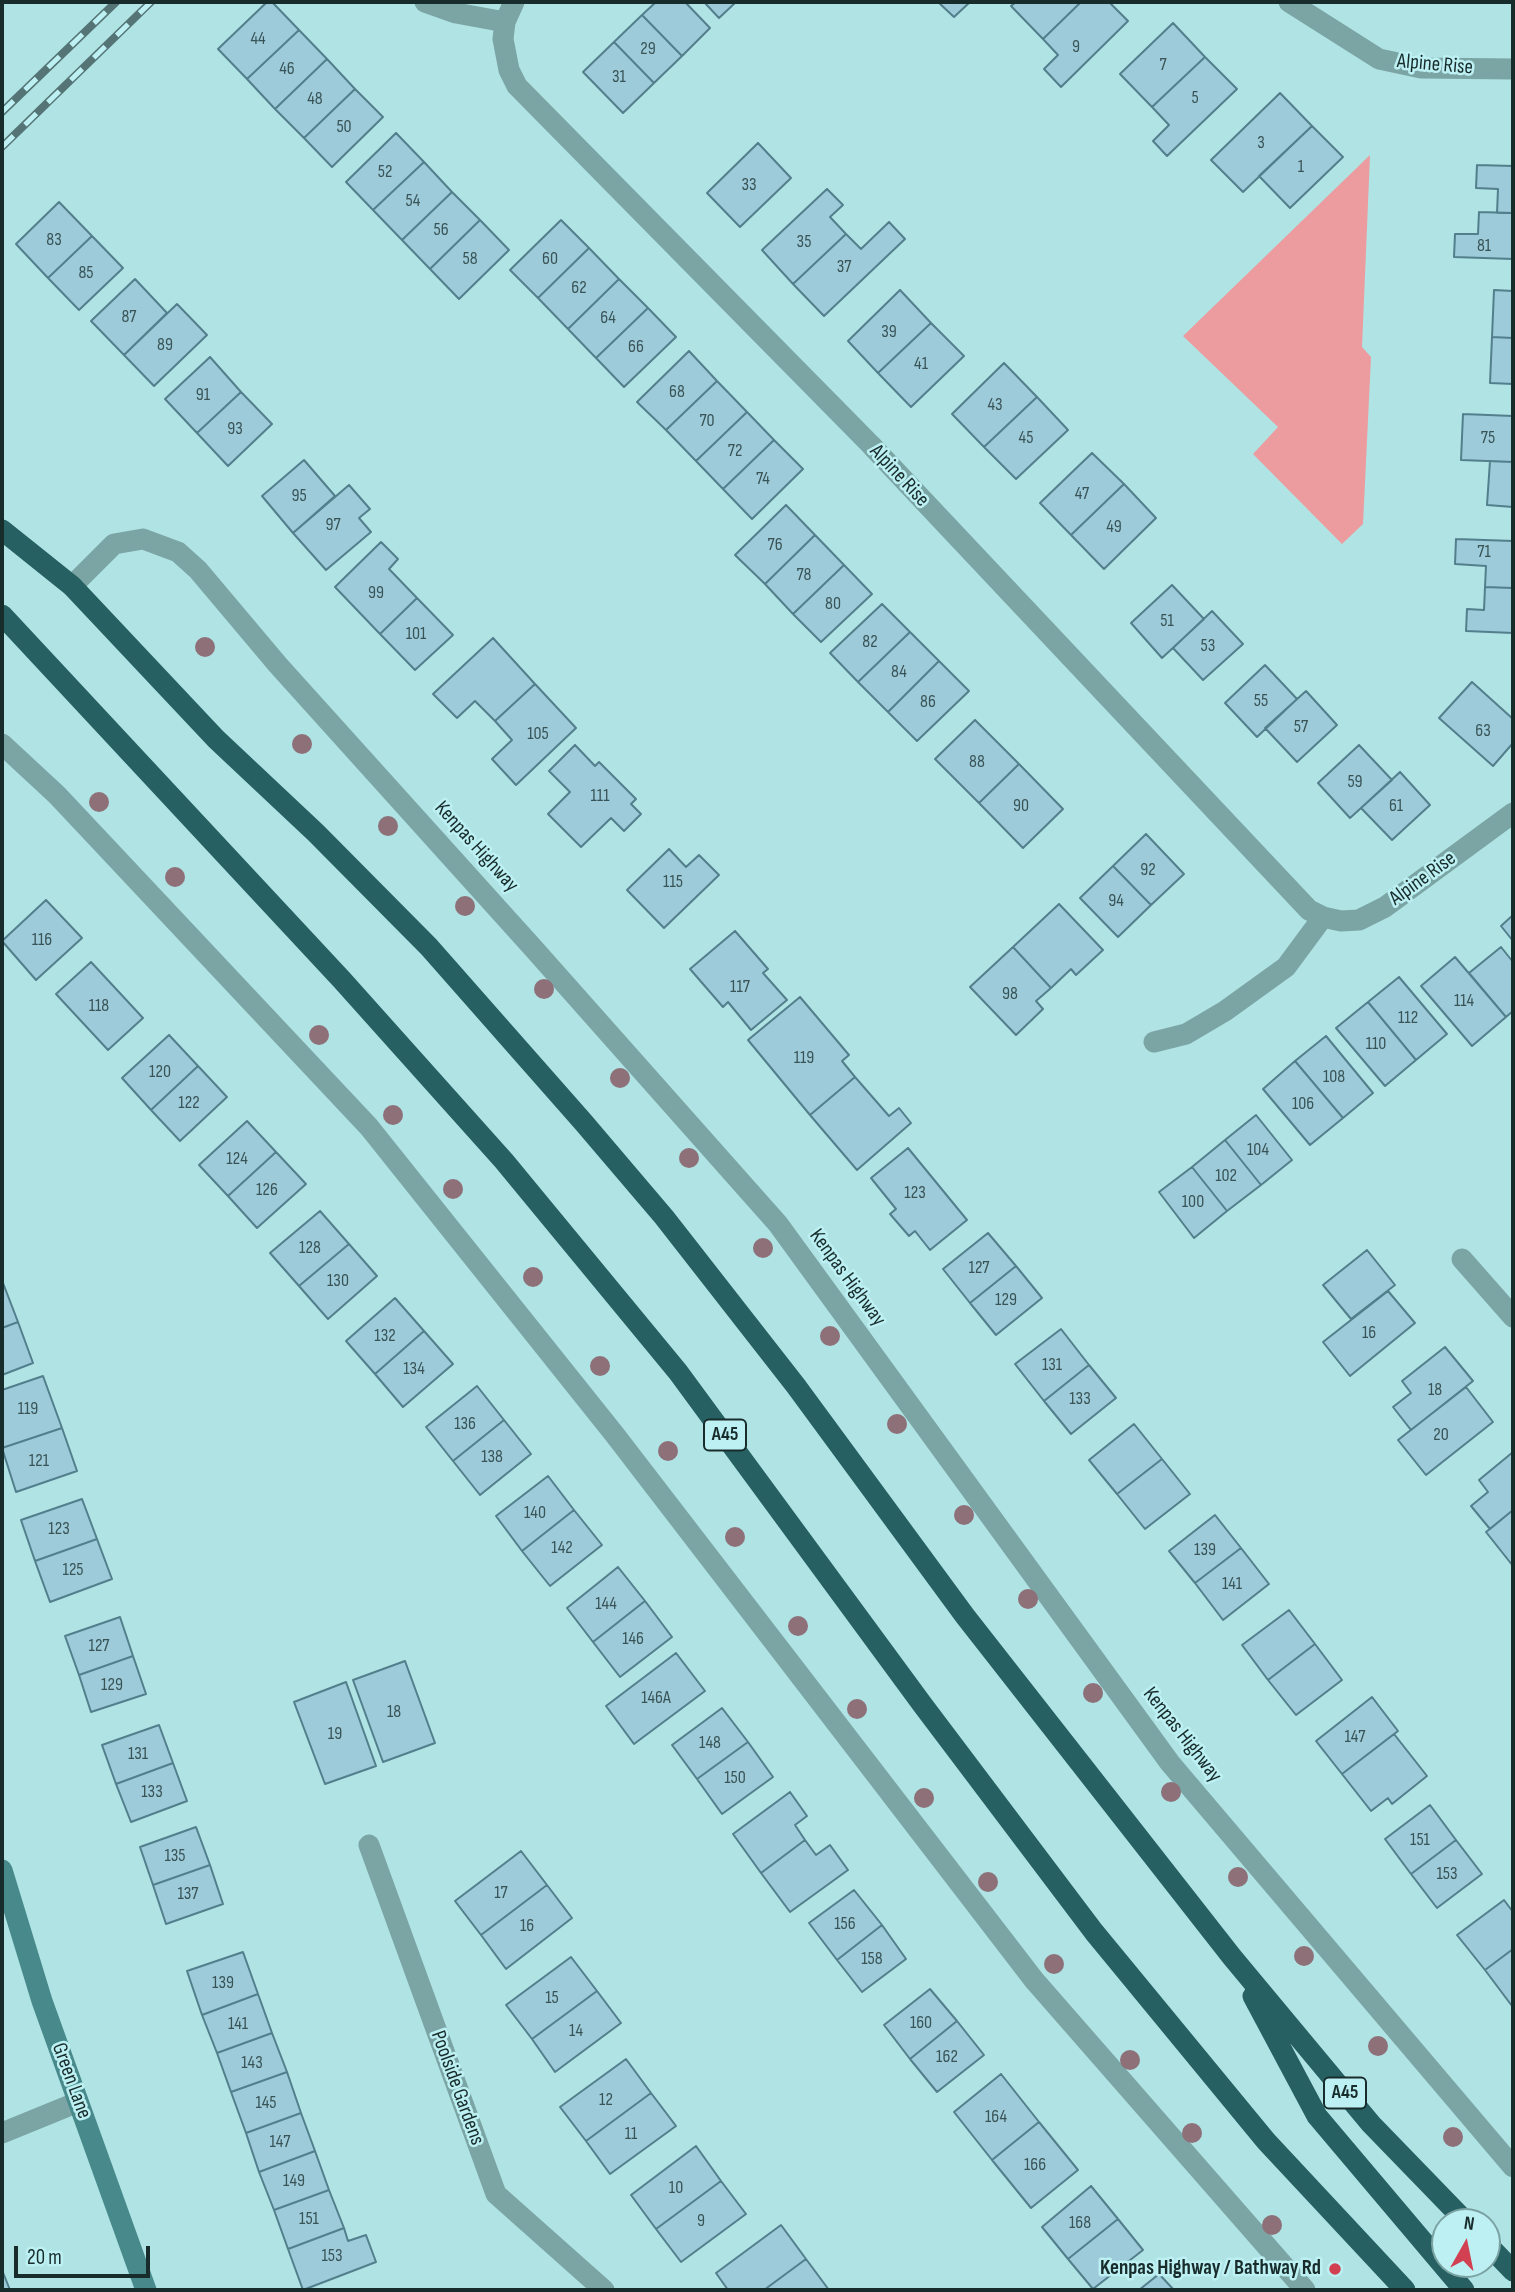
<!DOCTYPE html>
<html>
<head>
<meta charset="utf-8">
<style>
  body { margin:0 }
  #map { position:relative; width:1515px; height:2292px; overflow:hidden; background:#b0e3e4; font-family:"Sofia Sans Condensed",sans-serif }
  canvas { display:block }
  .frame { position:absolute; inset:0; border:4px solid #182c2c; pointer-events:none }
  .north { position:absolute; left:1431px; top:2208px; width:70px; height:70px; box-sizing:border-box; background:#bdf0f2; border:2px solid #7ba2a3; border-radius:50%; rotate:9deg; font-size:19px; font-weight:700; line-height:28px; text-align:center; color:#182c2c }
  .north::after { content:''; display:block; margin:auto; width:24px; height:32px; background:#d14152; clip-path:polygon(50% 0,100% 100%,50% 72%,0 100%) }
  .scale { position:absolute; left:14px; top:2246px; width:136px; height:32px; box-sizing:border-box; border:4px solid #182c2c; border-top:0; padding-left:9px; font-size:21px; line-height:24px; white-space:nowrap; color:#182c2c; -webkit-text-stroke:5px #bdf0f2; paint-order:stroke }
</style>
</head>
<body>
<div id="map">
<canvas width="1515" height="2292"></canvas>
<div class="frame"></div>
<div class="north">N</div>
<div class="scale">20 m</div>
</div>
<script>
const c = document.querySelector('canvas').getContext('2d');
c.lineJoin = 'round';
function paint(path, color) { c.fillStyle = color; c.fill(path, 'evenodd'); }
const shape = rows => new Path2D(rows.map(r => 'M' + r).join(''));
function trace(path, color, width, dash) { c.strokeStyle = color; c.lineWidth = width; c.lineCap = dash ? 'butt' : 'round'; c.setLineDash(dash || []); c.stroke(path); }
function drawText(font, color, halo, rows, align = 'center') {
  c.font = font + ' "Sofia Sans Condensed",sans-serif'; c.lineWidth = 5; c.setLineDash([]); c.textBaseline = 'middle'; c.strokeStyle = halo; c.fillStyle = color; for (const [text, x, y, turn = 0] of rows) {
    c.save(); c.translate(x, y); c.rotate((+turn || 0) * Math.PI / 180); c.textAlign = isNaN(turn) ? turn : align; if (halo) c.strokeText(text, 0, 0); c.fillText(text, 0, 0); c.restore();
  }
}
paint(shape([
  [1370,155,1362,347,1371,357,1363,524,1342,544,1253,454,1278,427,1183,336]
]), '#ec9c9e');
const building = shape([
  [267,2,272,2,299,30,247,79,218,49,267,2],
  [656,2,685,2,710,28,682,56,642,15,656,2],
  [704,2,736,2,719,18,704,2],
  [938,2,970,2,954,17,938,2],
  [1016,2,1081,2,1043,39,1011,6,1016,2],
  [1081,2,1109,2,1128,21,1061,87,1044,69,1058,55,1043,39,1081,2],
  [642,15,682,56,654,83,614,42,642,15],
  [1173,23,1205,57,1152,107,1120,74,1173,23],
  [299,30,327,59,275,109,247,79,299,30],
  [614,42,654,83,623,113,583,72,614,42],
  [1205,57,1237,89,1167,156,1153,141,1169,125,1152,107,1205,57],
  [327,59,355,89,304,138,275,109,327,59],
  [355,89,383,117,332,167,304,138,355,89],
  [1280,93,1312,126,1243,192,1211,160,1280,93],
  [1312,126,1343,157,1290,208,1259,176,1312,126],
  [396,133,424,162,373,210,346,182,396,133],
  [758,143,791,178,740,227,707,193,758,143],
  [424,162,452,192,402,240,373,210,424,162],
  [1477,165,1513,166,1513,213,1497,213,1498,189,1476,188,1477,165],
  [827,189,843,205,830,217,846,234,793,284,762,250,827,189],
  [452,192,480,220,430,269,402,240,452,192],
  [59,202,92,236,48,278,16,244,59,202],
  [1479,212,1513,213,1513,259,1454,257,1455,234,1478,234,1479,212],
  [480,220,509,250,459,299,430,269,480,220],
  [561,220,589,248,538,298,510,270,561,220],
  [889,222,905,239,824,316,793,284,846,234,861,249,889,222],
  [92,236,123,268,79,310,48,278,92,236],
  [589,248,619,279,568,329,538,298,589,248],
  [135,279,167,313,124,355,91,321,135,279],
  [619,279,648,308,596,358,568,329,619,279],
  [900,290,931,323,878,373,848,341,900,290],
  [1494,290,1513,291,1513,338,1492,337,1494,290],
  [177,304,207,335,154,386,124,355,177,304],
  [648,308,676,337,624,387,596,358,648,308],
  [931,323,964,356,911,407,878,373,931,323],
  [1492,337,1513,338,1513,384,1490,383,1492,337],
  [689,351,717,381,666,430,637,402,689,351],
  [210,357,241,392,197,433,165,399,210,357],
  [1004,363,1037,397,984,447,952,414,1004,363],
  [717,381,747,412,696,461,666,430,717,381],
  [241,392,272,424,228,466,197,433,241,392],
  [1037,397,1068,430,1016,479,984,447,1037,397],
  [747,412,774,440,723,489,696,461,747,412],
  [1463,414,1513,416,1513,462,1461,460,1463,414],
  [774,440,803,469,752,519,723,489,774,440],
  [1092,453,1124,484,1071,535,1040,503,1092,453],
  [304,460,335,496,293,533,262,496,304,460],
  [1490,461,1513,462,1513,507,1487,505,1490,461],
  [1124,484,1156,518,1104,569,1071,535,1124,484],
  [349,485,370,509,359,518,371,532,326,570,293,533,349,485],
  [786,505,815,535,765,584,735,555,786,505],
  [815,535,844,565,793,614,765,584,815,535],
  [1456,539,1513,541,1513,588,1485,587,1486,566,1455,564,1456,539],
  [381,542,398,559,389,569,417,598,380,634,335,587,381,542],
  [844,565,872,594,821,642,793,614,844,565],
  [1172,585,1204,619,1162,658,1131,623,1172,585],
  [1485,587,1513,588,1513,633,1466,631,1467,609,1484,610,1485,587],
  [417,598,453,635,415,670,380,634,417,598],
  [882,604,910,632,858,682,830,653,882,604],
  [1212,611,1243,644,1203,680,1173,648,1212,611],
  [910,632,939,661,888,712,858,682,910,632],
  [493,638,535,684,495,721,475,701,457,718,433,694,493,638],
  [939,661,969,691,917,741,888,712,939,661],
  [1265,665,1297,699,1257,737,1225,703,1265,665],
  [1472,682,1513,719,1513,743,1493,766,1439,718,1472,682],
  [535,684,576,728,516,785,492,759,512,740,495,721,535,684],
  [1306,691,1337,725,1297,762,1265,728,1306,691],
  [975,720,1019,764,979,803,935,759,975,720],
  [575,745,595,766,599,762,636,799,631,804,641,814,624,831,611,818,581,847,548,814,570,792,549,771,575,745],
  [1359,745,1392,780,1350,818,1318,783,1359,745],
  [1019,764,1063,809,1023,848,979,803,1019,764],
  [1400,772,1430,805,1392,840,1361,808,1400,772],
  [1146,834,1184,874,1151,905,1113,866,1146,834],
  [669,849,686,867,699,855,719,875,664,928,627,890,669,849],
  [1113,866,1151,905,1118,937,1080,898,1113,866],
  [46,900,82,938,36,980,2,941,46,900],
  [1059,904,1103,950,1076,975,1071,969,1051,988,1013,947,1059,904],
  [1513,915,1513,941,1501,926,1513,915],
  [735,931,768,969,763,973,787,1000,751,1030,728,1002,723,1007,690,969,735,931],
  [1013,947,1051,988,1036,1001,1043,1009,1016,1035,970,987,1013,947],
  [1501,947,1513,962,1513,1011,1506,1017,1469,973,1501,947],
  [1455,957,1506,1017,1472,1046,1421,986,1455,957],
  [91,962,143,1018,108,1050,56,994,91,962],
  [1399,977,1447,1034,1416,1060,1368,1002,1399,977],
  [800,997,849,1055,842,1061,855,1077,810,1115,748,1040,800,997],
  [1368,1002,1416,1060,1385,1086,1336,1028,1368,1002],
  [169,1035,198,1066,151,1110,122,1078,169,1035],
  [1326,1036,1373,1093,1343,1118,1295,1061,1326,1036],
  [1295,1061,1343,1118,1310,1145,1263,1089,1295,1061],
  [198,1066,227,1097,180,1141,151,1110,198,1066],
  [855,1077,889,1116,899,1108,911,1123,857,1170,810,1115,855,1077],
  [1256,1115,1292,1160,1261,1185,1225,1140,1256,1115],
  [247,1121,276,1152,228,1196,199,1165,247,1121],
  [1225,1140,1261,1185,1227,1211,1192,1167,1225,1140],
  [908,1148,967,1220,930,1250,915,1231,909,1236,890,1214,896,1209,871,1178,908,1148],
  [276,1152,306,1184,257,1228,228,1196,276,1152],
  [1192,1167,1227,1211,1194,1238,1159,1192,1192,1167],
  [320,1211,349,1244,299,1286,270,1253,320,1211],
  [988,1233,1016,1266,970,1303,943,1269,988,1233],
  [349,1244,377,1276,328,1319,299,1286,349,1244],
  [1367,1250,1395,1285,1351,1319,1323,1285,1367,1250],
  [1016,1266,1042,1298,996,1335,970,1303,1016,1266],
  [3,1283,18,1322,2,1328,2,1284,3,1283],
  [1388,1291,1415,1323,1350,1376,1323,1342,1388,1291],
  [395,1298,424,1331,375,1374,346,1341,395,1298],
  [18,1322,33,1363,2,1375,2,1328,18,1322],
  [1061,1329,1089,1365,1044,1401,1015,1364,1061,1329],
  [424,1331,453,1364,403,1407,375,1374,424,1331],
  [1445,1347,1473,1381,1411,1430,1393,1407,1411,1393,1402,1381,1445,1347],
  [1089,1365,1116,1398,1071,1434,1044,1401,1089,1365],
  [43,1376,62,1428,2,1448,2,1390,43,1376],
  [477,1386,504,1420,453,1461,426,1427,477,1386],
  [1466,1387,1493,1422,1426,1475,1398,1440,1466,1387],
  [504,1420,531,1454,480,1495,453,1461,504,1420],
  [1134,1424,1162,1459,1117,1494,1089,1460,1134,1424],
  [62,1428,77,1471,16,1492,2,1448,62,1428],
  [1513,1452,1513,1510,1490,1529,1471,1506,1488,1492,1479,1480,1513,1452],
  [1162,1459,1190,1494,1145,1529,1117,1494,1162,1459],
  [548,1476,574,1510,522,1551,496,1516,548,1476],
  [82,1499,97,1539,35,1561,21,1520,82,1499],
  [574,1510,602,1545,550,1586,522,1551,574,1510],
  [1513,1510,1513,1566,1486,1532,1513,1510],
  [1215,1515,1241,1548,1195,1583,1169,1551,1215,1515],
  [97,1539,112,1579,50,1602,35,1561,97,1539],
  [1241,1548,1269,1584,1223,1620,1195,1583,1241,1548],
  [618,1567,645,1601,593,1642,567,1608,618,1567],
  [645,1601,672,1637,620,1677,593,1642,645,1601],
  [1289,1610,1315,1644,1268,1680,1242,1645,1289,1610],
  [120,1617,133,1656,79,1675,65,1636,120,1617],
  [1315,1644,1342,1680,1296,1715,1268,1680,1315,1644],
  [676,1653,705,1691,634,1744,606,1706,676,1653],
  [133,1656,146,1694,91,1712,79,1675,133,1656],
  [405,1661,435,1743,383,1762,353,1680,405,1661],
  [346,1682,376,1766,325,1784,294,1702,346,1682],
  [1372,1697,1398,1731,1342,1774,1316,1741,1372,1697],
  [722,1708,748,1742,697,1779,672,1745,722,1708],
  [159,1725,173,1763,116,1784,102,1745,159,1725],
  [1394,1734,1427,1776,1392,1804,1388,1798,1371,1811,1342,1774,1394,1734],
  [748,1742,773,1777,722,1814,697,1779,748,1742],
  [173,1763,187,1801,131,1822,116,1784,173,1763],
  [790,1792,807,1816,795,1825,805,1840,761,1873,733,1834,790,1792],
  [1430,1805,1456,1840,1411,1874,1385,1839,1430,1805],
  [196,1827,210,1865,153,1885,140,1847,196,1827],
  [805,1840,816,1855,830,1845,848,1870,790,1912,761,1873,805,1840],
  [1456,1840,1482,1874,1437,1908,1411,1874,1456,1840],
  [521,1851,547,1885,481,1935,455,1901,521,1851],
  [210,1865,223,1904,166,1924,153,1885,210,1865],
  [547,1885,572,1918,506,1969,481,1935,547,1885],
  [854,1890,882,1925,837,1960,809,1923,854,1890],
  [1504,1900,1513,1912,1513,1949,1485,1970,1457,1935,1504,1900],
  [882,1925,906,1959,862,1992,837,1960,882,1925],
  [1513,1949,1513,2005,1512,2006,1485,1970,1513,1949],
  [243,1952,258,1994,202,2015,187,1971,243,1952],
  [571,1957,597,1991,532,2039,506,2005,571,1957],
  [930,1989,957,2021,910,2059,884,2025,930,1989],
  [597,1991,621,2023,555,2072,532,2039,597,1991],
  [258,1994,272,2033,217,2053,202,2015,258,1994],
  [957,2021,984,2055,937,2092,910,2059,957,2021],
  [272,2033,287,2072,231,2092,217,2053,272,2033],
  [626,2059,651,2093,586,2141,560,2107,626,2059],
  [287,2072,301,2113,246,2133,231,2092,287,2072],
  [1001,2074,1039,2122,992,2160,954,2112,1001,2074],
  [651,2093,676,2126,610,2174,586,2141,651,2093],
  [301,2113,315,2151,259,2172,246,2133,301,2113],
  [1039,2122,1078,2170,1031,2208,992,2160,1039,2122],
  [696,2146,721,2181,656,2229,631,2195,696,2146],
  [315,2151,329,2190,274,2210,259,2172,315,2151],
  [721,2181,746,2214,681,2262,656,2229,721,2181],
  [1091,2186,1118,2219,1068,2259,1042,2227,1091,2186],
  [329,2190,344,2228,288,2249,274,2210,329,2190],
  [1118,2219,1143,2250,1093,2289,1068,2259,1118,2219],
  [781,2225,806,2259,764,2290,728,2290,716,2273,781,2225],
  [344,2228,348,2241,366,2235,376,2262,303,2290,288,2249,344,2228],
  [806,2259,829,2290,764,2290,806,2259],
  [2,2270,10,2290,2,2290,2,2270],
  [1159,2274,1174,2290,1139,2290,1159,2274]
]);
paint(building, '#9dcbd9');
trace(building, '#537f8c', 2);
trace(shape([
  [72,586,114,544,143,539,178,552,198,570,278,665,534,949,778,1224,1170,1763,1513,2167],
  [2,744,57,795,369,1127,615,1435,1034,1980,1305,2290],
  [2,2133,78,2102]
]), '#7ba4a5', 21);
trace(shape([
  [425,2,456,13,505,22],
  [514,2,505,22,503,39,509,70,517,86,871,445,1309,910,1323,917,1341,921,1359,920,1385,907,1513,813],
  [1289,2,1379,59,1421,68,1513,69],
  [1154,1042,1186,1034,1225,1011,1286,967,1323,917],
  [1462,1259,1513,1317],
  [369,1845,496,2194,604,2290]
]), '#7ba4a5', 21);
trace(shape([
  [2,1870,42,2001,146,2290]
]), '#488a8c', 21);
trace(shape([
  [2,530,72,586,216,739,316,833,429,947,584,1123,664,1217,796,1386,965,1616,1232,1957,1371,2124,1466,2222],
  [2,615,342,980,504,1161,678,1372,922,1704,1094,1932,1266,2141,1405,2290],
  [1253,1996,1317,2116,1464,2290],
  [1487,2244,1513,2271]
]), '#276062', 21);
const rail = shape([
  [2,112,116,2],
  [2,147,151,2]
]);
trace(rail, '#547475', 8);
trace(rail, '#bdf0f2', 5, [16]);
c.fillStyle = '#8e7079';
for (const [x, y] of [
  [205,647],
  [302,744],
  [99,802],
  [388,826],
  [175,877],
  [465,906],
  [544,989],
  [319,1035],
  [620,1078],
  [393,1115],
  [689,1158],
  [453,1189],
  [763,1248],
  [533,1277],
  [830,1336],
  [600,1366],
  [897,1424],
  [668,1451],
  [964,1515],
  [735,1537],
  [1028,1599],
  [798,1626],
  [1093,1693],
  [857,1709],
  [1171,1792],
  [924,1798],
  [1238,1877],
  [988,1882],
  [1304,1956],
  [1054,1964],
  [1378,2046],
  [1130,2060],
  [1192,2133],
  [1453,2137],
  [1272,2225]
]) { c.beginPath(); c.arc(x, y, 10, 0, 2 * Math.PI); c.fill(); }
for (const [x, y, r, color] of [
  [1335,2269,7,"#d14152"]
]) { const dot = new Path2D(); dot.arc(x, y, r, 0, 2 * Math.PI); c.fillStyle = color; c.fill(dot); trace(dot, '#bdf0f2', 2.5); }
drawText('18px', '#395457', null, [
  ["44",258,39],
  ["9",1076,47],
  ["29",648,49],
  ["7",1163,65],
  ["46",287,69],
  ["31",619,77],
  ["5",1195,98],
  ["48",315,99],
  ["50",344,127],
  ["3",1261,143],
  ["1",1301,167],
  ["52",385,172],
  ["33",749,185],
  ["54",413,201],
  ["56",441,230],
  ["83",54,240],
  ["35",804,242],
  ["81",1484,246],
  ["58",470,259],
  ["60",550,259],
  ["37",844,267],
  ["85",86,273],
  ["62",579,288],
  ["87",129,317],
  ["64",608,318],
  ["39",889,332],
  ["89",165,345],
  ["66",636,347],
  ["41",921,364],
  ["68",677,392],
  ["91",203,395],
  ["43",995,405],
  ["70",707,421],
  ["93",235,429],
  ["45",1026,438],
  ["75",1488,438],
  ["72",735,451],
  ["74",763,479],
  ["47",1082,494],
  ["95",299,496],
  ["97",333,525],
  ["49",1114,527],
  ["76",775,545],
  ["71",1484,552],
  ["78",804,575],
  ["99",376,593],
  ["80",833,604],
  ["51",1167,621],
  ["101",416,634],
  ["82",870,642],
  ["53",1208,646],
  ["84",899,672],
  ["55",1261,701],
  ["86",928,702],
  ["57",1301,727],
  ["63",1483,731],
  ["105",538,734],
  ["88",977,762],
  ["59",1355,782],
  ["111",600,796],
  ["90",1021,806],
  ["61",1396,806],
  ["92",1148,870],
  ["115",673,882],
  ["94",1116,901],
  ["116",42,940],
  ["117",740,987],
  ["98",1010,994],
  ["114",1464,1001],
  ["118",99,1006],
  ["112",1408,1018],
  ["110",1376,1044],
  ["119",804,1058],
  ["120",160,1072],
  ["108",1334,1077],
  ["122",189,1103],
  ["106",1303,1104],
  ["104",1258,1150],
  ["124",237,1159],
  ["102",1226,1176],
  ["126",267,1190],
  ["123",915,1193],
  ["100",1193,1202],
  ["128",310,1248],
  ["127",979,1268],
  ["130",338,1281],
  ["129",1006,1300],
  ["16",1369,1333],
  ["132",385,1336],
  ["131",1052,1365],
  ["134",414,1369],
  ["18",1435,1390],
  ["133",1080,1399],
  ["119",28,1409],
  ["136",465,1424],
  ["20",1441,1435],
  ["138",492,1457],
  ["121",39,1461],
  ["140",535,1513],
  ["123",59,1529],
  ["142",562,1548],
  ["139",1205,1550],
  ["125",73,1570],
  ["141",1232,1584],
  ["144",606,1604],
  ["146",633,1639],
  ["127",99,1646],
  ["129",112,1685],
  ["146A",656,1698],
  ["18",394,1712],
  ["19",335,1734],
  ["147",1355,1737],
  ["148",710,1743],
  ["131",138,1754],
  ["150",735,1778],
  ["133",152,1792],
  ["151",1420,1840],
  ["135",175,1856],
  ["153",1447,1874],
  ["17",501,1893],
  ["137",188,1894],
  ["156",845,1924],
  ["16",527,1926],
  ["158",872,1959],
  ["139",223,1983],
  ["15",552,1998],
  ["160",921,2023],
  ["141",238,2024],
  ["14",576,2031],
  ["162",947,2057],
  ["143",252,2063],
  ["12",606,2100],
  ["145",266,2103],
  ["164",996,2117],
  ["11",631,2134],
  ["147",280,2142],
  ["166",1035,2165],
  ["149",294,2181],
  ["10",676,2188],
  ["151",309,2219],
  ["9",701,2221],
  ["168",1080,2223],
  ["153",332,2256]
]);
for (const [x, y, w] of [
  [725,1435,42],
  [1345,2093,42]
]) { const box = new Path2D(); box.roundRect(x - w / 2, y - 15.5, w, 31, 5); c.fillStyle = '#bdf0f2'; c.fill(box); trace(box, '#182c2c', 2); }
drawText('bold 19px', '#182c2c', null, [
  ["A45",725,1435],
  ["A45",1345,2093]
]);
drawText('21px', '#182c2c', '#bdf0f2', [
  ["Alpine Rise",1435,65,5],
  ["Alpine Rise",899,476,47],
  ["Kenpas Highway",476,847,48],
  ["Alpine Rise",1423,879,-36],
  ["Kenpas Highway",847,1278,54],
  ["Kenpas Highway",1182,1735,52],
  ["Green Lane",71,2081,70],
  ["Poolside Gardens",457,2088,70]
]);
drawText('bold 21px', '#182c2c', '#bdf0f2', [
  ["Kenpas Highway / Bathway Rd",1321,2269]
], 'right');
</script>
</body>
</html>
